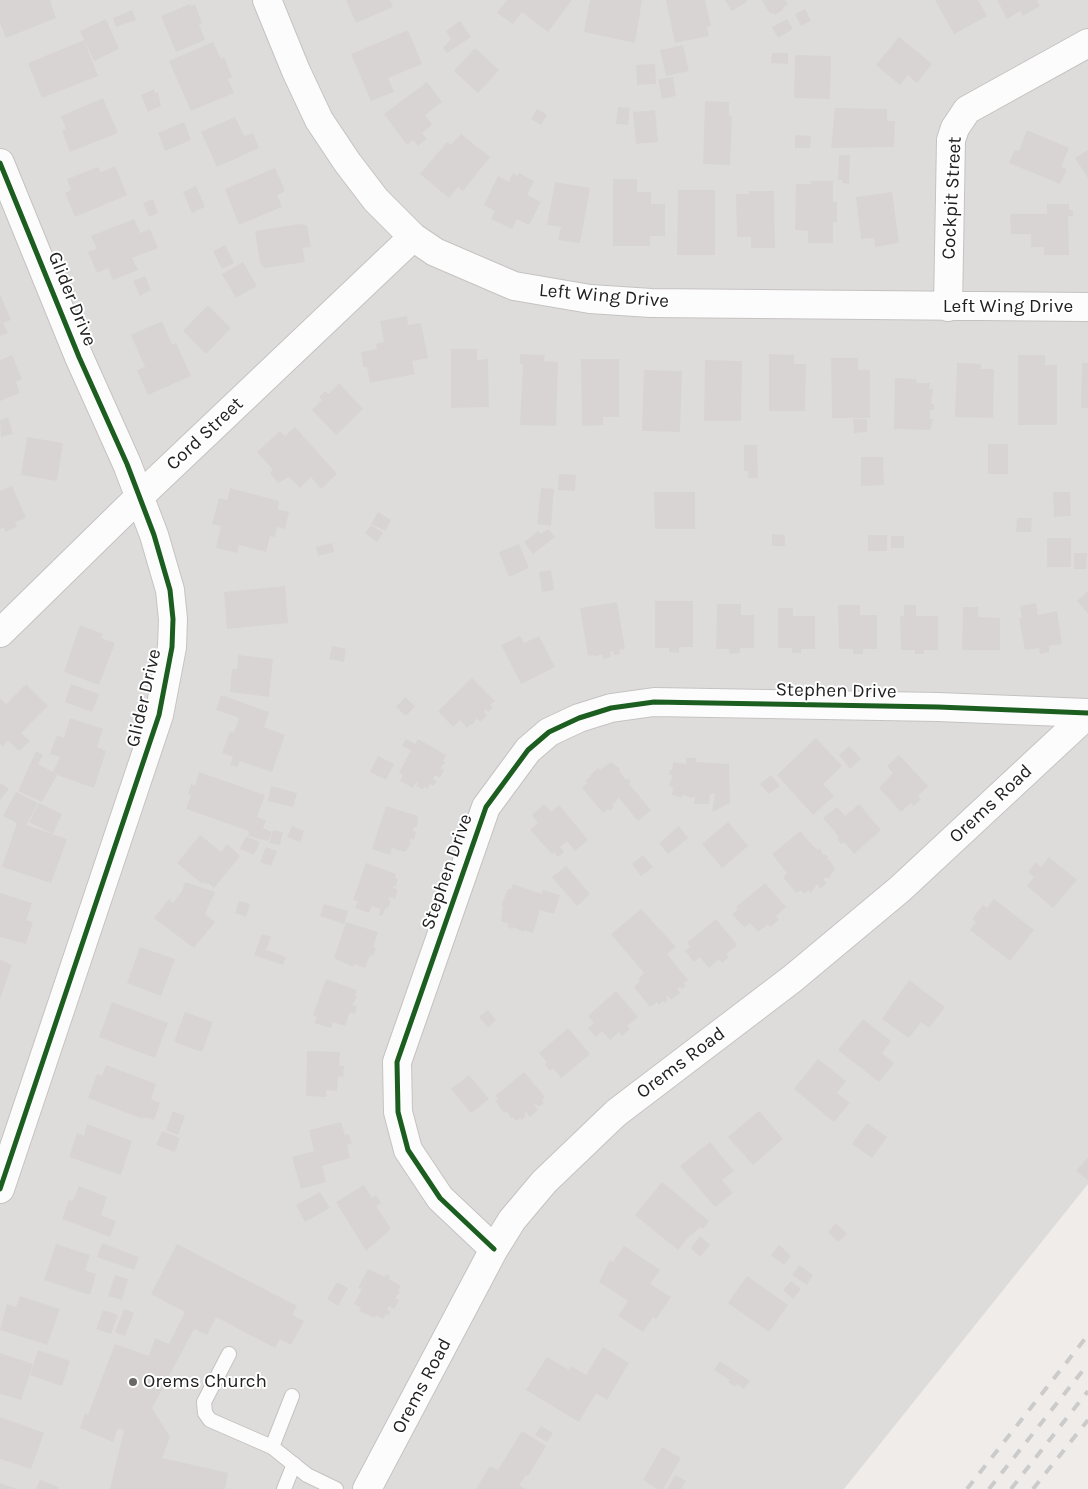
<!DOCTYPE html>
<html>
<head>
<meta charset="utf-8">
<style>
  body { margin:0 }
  canvas { display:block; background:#efecea }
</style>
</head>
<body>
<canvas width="1088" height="1489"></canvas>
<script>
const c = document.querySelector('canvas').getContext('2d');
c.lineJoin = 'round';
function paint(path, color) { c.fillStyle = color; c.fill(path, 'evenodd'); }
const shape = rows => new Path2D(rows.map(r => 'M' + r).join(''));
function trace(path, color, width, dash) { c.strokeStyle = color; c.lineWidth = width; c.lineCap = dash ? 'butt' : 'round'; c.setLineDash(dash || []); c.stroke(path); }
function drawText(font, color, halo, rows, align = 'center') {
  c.font = font + ' Karla,sans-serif'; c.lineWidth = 4; c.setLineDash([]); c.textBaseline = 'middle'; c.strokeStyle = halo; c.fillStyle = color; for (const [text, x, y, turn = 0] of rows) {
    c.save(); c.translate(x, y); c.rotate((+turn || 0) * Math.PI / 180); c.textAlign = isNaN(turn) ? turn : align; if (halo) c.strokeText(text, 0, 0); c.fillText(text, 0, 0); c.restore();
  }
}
paint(shape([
  [0,0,1088,0,1088,1184,844,1489,0,1489]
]), '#dedcdb');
paint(shape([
  [162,1211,425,1355,354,1485,362,1489,63,1489]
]), '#dddcdb');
paint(shape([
  [0,0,50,0,56,18,6,38,0,23],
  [346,0,390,0,393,7,356,23],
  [507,0,572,0,548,32,522,12,513,24,497,13],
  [590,0,642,0,635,43,584,32],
  [666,0,705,0,711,26,707,27,709,36,675,43],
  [725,0,746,0,747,2,732,11],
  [762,0,785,0,788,4,782,8,783,10,775,15,773,13,770,14],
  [935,0,978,0,987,16,954,34],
  [997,0,1037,0,1040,6,1023,16,1020,11,1007,19],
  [190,4,191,6,195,4,202,23,199,25,205,40,176,52,161,16],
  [805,9,811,21,801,26,795,14],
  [132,10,136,20,116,27,113,18],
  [106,19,119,49,94,61,80,31],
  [787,19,793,29,778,38,772,27],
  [460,21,471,37,447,53,443,48,451,39,446,31],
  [408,30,422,64,388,78,394,92,371,101,351,54],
  [899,37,932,64,917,83,908,75,900,85,876,65],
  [84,40,98,76,42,98,28,63],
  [213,42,221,59,224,57,232,77,228,79,234,93,191,111,169,61],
  [683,45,689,71,666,76,660,50],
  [475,48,499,70,478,93,454,71],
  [772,53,788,53,788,64,771,63],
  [795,55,831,56,830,99,794,98],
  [655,64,656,84,637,85,636,65],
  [673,77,676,96,662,99,658,79],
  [427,82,442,102,425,115,432,125,422,133,427,139,418,146,413,140,407,145,384,114],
  [154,89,155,93,158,92,161,106,148,112,141,95],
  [103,98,118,133,70,152,62,131,66,129,61,116],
  [705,101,729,102,729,116,732,117,730,165,703,164],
  [618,107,630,108,628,125,616,124],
  [835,108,887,109,887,121,895,121,894,147,831,148],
  [537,109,547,115,541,125,531,119],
  [655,110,658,142,636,144,633,112],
  [235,117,244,136,253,133,259,148,217,167,201,132],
  [184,122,191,140,165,151,158,133],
  [1027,130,1069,148,1061,167,1067,169,1060,184,1009,163,1015,150,1019,151],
  [461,134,490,157,463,191,458,187,449,198,420,174,447,142,451,145],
  [795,135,811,136,810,148,795,148],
  [1088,150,1088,178,1075,158],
  [839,155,850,155,849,184,842,183,842,180,838,180],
  [115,166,127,195,75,217,65,193,71,190,67,179,98,167,101,172],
  [275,168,285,191,277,195,282,207,239,225,225,189],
  [513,173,517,176,519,173,534,181,527,195,541,202,529,225,517,219,512,229,491,219,495,211,484,205,498,176,509,182],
  [613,179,637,179,637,192,651,192,651,204,665,204,665,236,650,236,650,246,613,246],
  [811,181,833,181,833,202,837,202,837,222,833,222,833,243,808,243,808,231,795,230,796,184,811,184],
  [555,182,590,188,580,243,558,240,561,227,547,225],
  [196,186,205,207,192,213,183,192],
  [678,190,715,190,715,255,677,255],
  [749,191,774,191,775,248,751,248,751,237,737,237,736,194,749,194],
  [892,192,899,243,875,247,874,238,861,239,856,197],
  [153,199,158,213,149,217,143,203],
  [1047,204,1069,204,1069,210,1073,210,1073,216,1068,216,1069,255,1044,255,1044,247,1031,247,1031,234,1011,234,1010,214,1047,214],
  [134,219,140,233,150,229,158,248,132,258,138,270,113,280,108,268,97,273,88,252,97,249,91,236],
  [299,224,307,225,311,247,303,248,305,262,265,268,260,263,255,231],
  [225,245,234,263,222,269,213,251],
  [243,262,257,286,236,298,222,274],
  [145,276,151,290,140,296,133,281],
  [0,294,11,320,3,323,8,333,0,336],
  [208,305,231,328,206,354,183,331],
  [407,316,408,325,421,323,428,358,412,361,415,374,370,383,367,367,363,367,361,352,377,349,376,344,384,342,380,321],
  [162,321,172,345,176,343,191,376,148,395,137,370,145,367,131,335],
  [451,349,477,349,477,360,488,359,489,407,451,408],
  [520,354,545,355,544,361,558,362,556,426,520,425,523,364,520,364],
  [769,354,794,355,794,364,806,364,805,411,769,411],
  [12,355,22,379,16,382,20,393,0,401,0,360],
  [1018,355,1045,355,1045,365,1057,365,1057,425,1018,425],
  [831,358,858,358,858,370,870,370,870,418,832,418],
  [581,359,619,359,619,417,603,417,603,425,582,426],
  [705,360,742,361,741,421,704,421],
  [957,363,981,364,981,369,994,369,993,418,955,417],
  [1082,363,1088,363,1088,408,1081,408],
  [644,370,682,371,680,432,642,431],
  [895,378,916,379,917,383,930,383,929,389,933,389,931,404,934,404,934,410,930,410,930,419,933,419,930,430,894,429],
  [339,383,363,409,336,435,312,410,322,400,319,397,325,391,329,394],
  [8,417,13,434,1,437,0,420],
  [853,419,867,419,867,432,854,433],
  [295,427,337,474,321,489,311,477,300,488,289,477,278,483,270,473,273,470,257,452,280,431,285,436],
  [27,437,63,443,57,481,21,475],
  [988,444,1008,444,1008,474,988,474],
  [744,445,757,445,758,478,748,478,748,471,744,471],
  [861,457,883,457,884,485,861,486],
  [559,474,576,475,575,491,558,490],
  [12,486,26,518,15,522,17,527,5,532,4,528,0,529,0,491],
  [230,488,279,501,278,509,289,512,285,529,277,527,275,537,270,536,266,552,239,545,237,553,216,548,221,526,212,524,219,498,227,500],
  [541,488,554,489,551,526,537,524],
  [654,492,695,492,695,529,655,529],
  [1053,492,1070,492,1071,516,1054,517],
  [378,512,391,520,385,531,371,524],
  [1017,518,1032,518,1031,532,1016,532],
  [371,525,383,533,377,542,365,533],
  [548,529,555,537,533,554,524,542,538,531,541,534],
  [772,534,785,535,785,546,772,546],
  [868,535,887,535,887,551,868,551],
  [891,536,904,536,904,548,891,548],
  [1047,538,1071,538,1071,567,1047,567],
  [332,543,334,552,318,556,316,547],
  [519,544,529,568,509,577,499,552],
  [1074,553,1087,553,1086,569,1074,569],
  [551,570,554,590,542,592,539,572],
  [285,586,288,623,227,629,224,592],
  [1088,591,1088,613,1077,601],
  [655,601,693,601,693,647,679,647,679,653,669,652,669,648,655,648],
  [617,602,625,649,619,650,620,654,614,655,614,651,610,652,611,657,603,659,602,654,594,657,593,655,588,656,580,608],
  [1036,603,1038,615,1057,611,1062,644,1049,646,1049,652,1040,654,1039,648,1025,650,1019,618,1022,618,1020,606],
  [717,604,741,604,741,615,754,615,754,648,740,648,740,653,730,654,729,649,716,649],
  [838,605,860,605,860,615,877,615,877,649,863,649,863,654,853,654,853,649,839,649],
  [904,605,916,605,916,616,938,616,938,650,924,650,924,654,915,654,915,650,901,650,900,616,904,616],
  [963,607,978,607,978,617,1000,618,1000,650,962,650],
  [778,608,793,608,793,616,815,616,815,649,801,649,801,653,792,653,792,648,778,648],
  [80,625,103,634,101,638,115,643,99,685,64,672],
  [520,636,524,643,539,636,555,667,521,684,501,645],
  [332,646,346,649,344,662,329,659],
  [238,655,273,659,269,697,230,692,232,669,237,669],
  [472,678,495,701,490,705,493,708,488,712,486,709,484,712,487,715,480,722,477,718,472,725,471,724,467,728,460,720,453,727,438,711],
  [26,684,48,706,21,733,30,741,19,751,8,741,3,746,0,744,0,698,6,704],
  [71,684,99,694,92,712,65,702],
  [221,695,269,712,264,727,285,735,272,772,240,761,237,767,230,765,233,757,222,753,230,731,234,733,239,718,216,710],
  [405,697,415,706,406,716,396,707],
  [70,718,103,729,97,747,106,751,94,788,57,775,42,802,18,791,36,751,43,755,38,764,53,772,60,757,50,754,57,735,64,738],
  [816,738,842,766,823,784,834,796,813,815,777,775],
  [406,739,415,744,418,739,446,755,443,761,446,762,440,768,444,770,440,778,435,775,433,779,437,781,433,786,430,784,427,789,424,786,423,790,416,786,418,783,416,782,413,788,400,781,403,775,399,773,411,750,402,746],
  [849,746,861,759,850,769,839,755],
  [899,755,928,786,918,796,921,799,914,806,911,803,901,812,879,788,893,773,887,766],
  [378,756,394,764,386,780,370,772],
  [686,758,696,758,696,762,729,764,730,803,712,812,715,794,710,794,709,804,694,804,695,795,693,798,682,795,682,798,672,795,673,787,669,786,673,775,669,775,670,770,672,770,673,762,686,764],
  [611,762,620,769,619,771,626,780,628,778,631,782,629,784,651,810,638,821,619,798,612,805,614,807,610,811,608,809,603,813,582,788,587,783,585,781,591,776,590,775,598,768,600,770],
  [199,772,265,795,257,817,266,820,263,828,272,832,268,841,248,836,249,831,186,809,191,795,188,794,191,784,195,786],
  [771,775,780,786,769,794,760,784],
  [1,783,9,789,0,800,0,784],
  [271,786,297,793,293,807,268,801],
  [16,792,38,803,26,825,67,839,51,883,2,867,17,823,3,816],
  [39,803,62,814,53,834,29,822],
  [544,804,551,812,559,805,588,840,575,851,567,841,560,847,564,852,558,857,554,852,552,854,530,830,538,823,532,815],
  [859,804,881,830,854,854,844,842,841,844,837,839,839,837,823,818,837,807,845,816],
  [386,806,418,816,417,827,414,827,412,831,416,832,414,840,410,839,409,842,412,842,405,852,392,848,390,855,372,849],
  [728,822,748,846,722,868,702,844],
  [292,826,304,831,300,842,287,837],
  [679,826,688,838,668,854,659,843],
  [273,830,283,832,280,845,269,843],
  [800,831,812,845,818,850,820,848,823,855,825,854,828,857,826,861,829,859,835,869,828,879,826,877,823,879,827,883,820,889,817,884,811,893,809,890,804,894,801,890,796,893,783,877,787,873,772,854],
  [200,835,221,852,227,844,240,856,214,888,208,883,207,885,204,882,202,884,177,863],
  [246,836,260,842,254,855,240,849],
  [266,847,277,851,271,866,260,862],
  [643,855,653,867,641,876,632,864],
  [1049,857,1077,880,1053,908,1027,886,1034,877,1028,872,1036,862,1041,867],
  [366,863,396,874,395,878,398,879,396,886,392,887,398,890,395,899,389,897,389,900,391,901,388,908,386,907,382,916,379,915,381,909,372,906,369,913,355,908,358,901,353,900],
  [566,866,590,894,577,906,552,877],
  [185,882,215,892,205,914,215,922,194,948,154,918,169,899,173,903,182,891],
  [765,883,786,907,776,916,779,920,770,927,768,924,758,932,750,923,744,927,732,914,738,909,736,907],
  [513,884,542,894,543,890,560,895,554,914,540,910,533,933,524,930,524,932,513,927,512,929,507,927,509,924,501,921,503,906,501,906,508,889,511,889],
  [0,893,32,903,26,920,33,922,26,944,0,937],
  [994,899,1034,930,1010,961,970,930,976,922,972,919,983,905,987,908],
  [239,901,250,904,246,917,235,913],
  [324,904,348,911,344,924,320,916],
  [641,909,676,947,667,954,688,980,683,984,686,986,682,989,680,987,677,989,680,993,671,1000,668,996,666,997,668,1000,665,1003,663,1001,659,1005,657,1002,650,1007,634,987,640,981,638,979,644,973,611,934],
  [716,919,737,945,726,954,729,957,722,963,719,959,709,968,700,957,694,962,685,951,690,947,687,943],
  [346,922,378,932,373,947,376,948,373,956,370,955,365,968,354,964,353,967,334,958],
  [262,934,271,937,266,950,286,957,283,965,254,955],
  [140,947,175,959,161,996,127,983],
  [0,959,12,965,0,999],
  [326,979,357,990,355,996,357,997,352,1005,357,1006,355,1014,350,1012,345,1026,333,1022,331,1028,314,1023,317,1017,313,1015],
  [909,980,945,1007,929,1028,921,1022,909,1038,882,1019],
  [616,991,638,1017,627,1026,630,1029,622,1036,619,1032,610,1040,602,1031,596,1037,588,1028,594,1023,588,1016],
  [112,1002,168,1023,155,1058,99,1037],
  [488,1010,496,1020,488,1027,479,1017],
  [185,1012,213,1022,202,1052,174,1042],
  [863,1019,891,1041,882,1053,894,1063,879,1082,838,1050],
  [568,1028,590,1054,561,1078,553,1068,550,1071,545,1064,547,1062,539,1053],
  [307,1051,340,1052,339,1066,344,1066,343,1077,338,1076,337,1091,326,1090,326,1097,306,1096],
  [818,1059,846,1081,837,1093,850,1103,834,1122,794,1089],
  [106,1065,156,1084,151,1099,160,1103,154,1120,143,1117,143,1119,88,1098,97,1074,102,1076],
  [524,1072,545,1097,542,1100,544,1103,538,1107,536,1104,534,1105,538,1110,530,1117,526,1112,524,1114,526,1116,522,1120,520,1118,516,1121,513,1117,511,1119,507,1111,504,1113,499,1106,496,1101,498,1099,495,1096],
  [469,1075,489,1099,471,1113,451,1089],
  [173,1111,185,1116,178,1135,166,1130],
  [759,1111,783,1139,753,1165,728,1137],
  [341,1122,345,1135,349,1134,352,1143,347,1145,350,1158,322,1166,326,1182,301,1189,292,1157,314,1151,309,1130],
  [867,1123,887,1137,872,1158,852,1144],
  [87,1124,132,1141,121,1175,69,1157,77,1133,84,1136],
  [162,1131,180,1138,175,1152,156,1145],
  [710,1142,734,1171,722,1180,733,1193,715,1207,680,1166],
  [1088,1157,1088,1180,1076,1171],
  [662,1182,709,1221,703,1229,700,1227,692,1235,691,1234,678,1250,635,1215],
  [364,1185,372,1198,376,1195,381,1203,376,1206,391,1229,366,1251,336,1202],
  [79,1186,107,1197,101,1215,116,1221,110,1237,62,1219,69,1200,73,1201],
  [320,1192,330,1208,305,1222,296,1205],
  [836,1223,847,1234,838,1242,828,1232],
  [700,1236,710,1245,700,1257,691,1248],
  [102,1243,139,1257,134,1270,97,1257],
  [56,1244,90,1255,85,1270,96,1274,90,1295,44,1280],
  [177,1244,297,1306,292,1315,304,1321,291,1345,280,1339,275,1348,216,1317,207,1335,194,1329,152,1408,170,1437,162,1458,228,1473,225,1489,110,1489,124,1430,118,1428,113,1442,80,1428,85,1413,88,1415,115,1344,149,1356,155,1338,169,1344,185,1312,151,1294],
  [779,1245,791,1256,784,1265,771,1255],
  [624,1246,660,1270,650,1284,671,1297,656,1319,653,1317,643,1332,618,1316,628,1301,599,1282,610,1260,613,1262],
  [799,1265,813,1275,807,1285,792,1275],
  [368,1269,385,1277,386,1274,390,1276,389,1279,401,1286,398,1291,400,1292,395,1298,399,1300,394,1309,389,1306,387,1310,391,1312,388,1316,386,1314,383,1319,376,1315,375,1318,359,1311,361,1308,354,1304,362,1289,358,1288],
  [115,1275,128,1279,122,1300,108,1296],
  [747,1276,788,1305,769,1332,728,1303],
  [791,1281,801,1289,793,1299,783,1290],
  [337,1282,348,1288,338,1306,327,1299],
  [20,1296,60,1309,47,1345,0,1330,7,1304,16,1307],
  [124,1309,134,1313,125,1336,115,1332],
  [103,1310,118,1315,111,1334,96,1329],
  [603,1347,629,1363,607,1400,596,1393,579,1422,526,1390,547,1357,569,1370,571,1366,586,1375],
  [38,1350,70,1361,62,1386,30,1375],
  [0,1353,33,1364,21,1400,0,1394],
  [720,1361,750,1381,744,1389,737,1384,735,1387,728,1382,730,1380,714,1370],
  [0,1417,44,1433,31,1469,0,1459],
  [541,1426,553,1433,547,1442,535,1435],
  [522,1431,546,1446,528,1476,526,1475,519,1485,526,1489,476,1489,490,1466,498,1470],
  [662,1447,681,1458,663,1489,657,1489,643,1480],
  [675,1475,686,1481,681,1489,667,1489],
  [40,1480,59,1487,58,1489,36,1489],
  [0,1483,17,1489,0,1489]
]), '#d8d4d3');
const service = shape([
  [229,1354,204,1402,205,1413,210,1420,272,1447,307,1475,336,1489],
  [272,1447,292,1396],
  [284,1489,294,1464]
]);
const minor = shape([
  [267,0,296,71,319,120,347,162,376,200,413,237,435,252,514,286,590,299,651,303,1088,307],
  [0,163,79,357,127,464,154,535,170,590,173,619,172,647,159,715,0,1189],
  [948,307,951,140,955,128,967,110,1088,43],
  [0,633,139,497,413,237],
  [494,1249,440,1198,408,1150,398,1112,397,1062,486,807,528,750,549,732,579,718,611,708,654,702,938,707,1088,713],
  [367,1489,494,1249,512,1220,544,1182,616,1113,792,979,900,889,1088,714]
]);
trace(service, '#c5c3c2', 16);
trace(minor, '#c5c3c2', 30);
trace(service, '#fdfcfc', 14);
trace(minor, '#fdfcfc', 28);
trace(shape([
  [967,1489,1088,1335],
  [989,1489,1088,1364],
  [1011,1489,1088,1391],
  [1033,1489,1088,1420]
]), '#cbcbcb', 4, [10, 10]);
trace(shape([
  [0,163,79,357,127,464,154,535,170,590,173,619,172,647,159,715,0,1189],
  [494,1249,440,1198,408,1150,398,1112,397,1062,486,807,528,750,549,732,579,718,611,708,654,702,938,707,1088,713]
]), '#1b5e20', 5);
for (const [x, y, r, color] of [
  [133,1382,5,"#696867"]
]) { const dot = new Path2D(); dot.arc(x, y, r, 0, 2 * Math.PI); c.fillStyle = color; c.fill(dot); trace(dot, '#fff', 2); }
drawText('19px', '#212121', '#fff', [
  ["Cockpit Street",952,198,-87],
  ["Left Wing Drive",604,296,5],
  ["Glider Drive",72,299,68],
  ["Left Wing Drive",1008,307],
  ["Cord Street",205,434,-43],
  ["Stephen Drive",836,691,1],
  ["Glider Drive",144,698,-77],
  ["Orems Road",991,804,-43],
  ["Stephen Drive",447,872,-71],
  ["Orems Road",681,1063,-37],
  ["Orems Road",422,1386,-62]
]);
drawText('19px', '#212121', '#fff', [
  ["Orems Church",143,1382]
], 'left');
</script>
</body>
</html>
